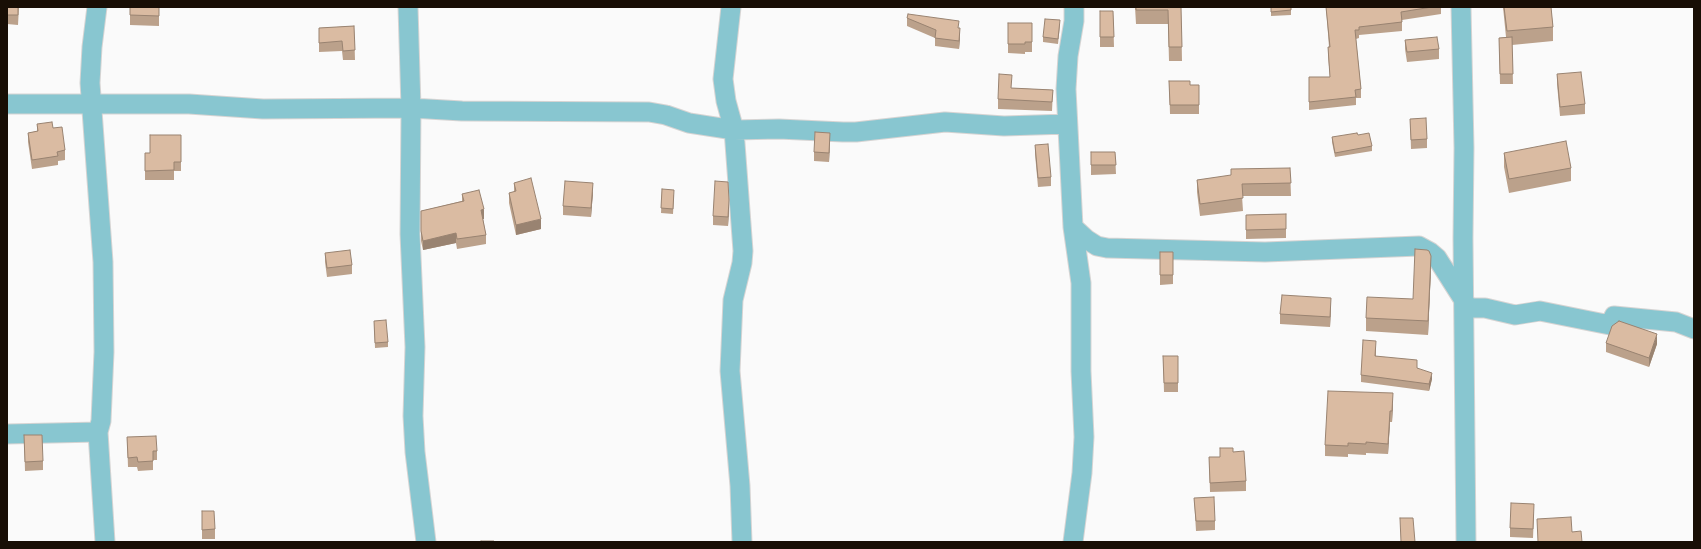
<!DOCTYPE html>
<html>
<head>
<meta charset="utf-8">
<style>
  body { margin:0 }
  #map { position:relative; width:1701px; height:549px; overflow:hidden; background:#fafafa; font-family:"Archivo Narrow",sans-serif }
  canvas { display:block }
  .frame { position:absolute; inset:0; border:8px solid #180e05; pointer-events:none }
</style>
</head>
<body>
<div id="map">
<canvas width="1701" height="549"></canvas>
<div class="frame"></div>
</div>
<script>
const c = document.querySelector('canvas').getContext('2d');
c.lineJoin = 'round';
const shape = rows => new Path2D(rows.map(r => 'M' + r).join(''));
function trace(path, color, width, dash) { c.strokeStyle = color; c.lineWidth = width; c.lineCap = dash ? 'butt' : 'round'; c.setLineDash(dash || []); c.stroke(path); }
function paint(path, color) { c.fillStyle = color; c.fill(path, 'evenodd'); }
const minor = shape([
  [97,7,92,47,90,83,103,262,104,352,101,421,98,432,105,542],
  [408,7,411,108,410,234,415,347,413,416,415,452,426,542],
  [731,7,723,79,726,101,734,130,743,251,742,263,733,300,730,371,740,486,742,542],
  [1461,7,1464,148,1463,238,1466,542],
  [7,104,189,104,263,109,411,108,462,111,649,112,666,115,689,123,734,130,779,129,843,132,856,132,945,122,1004,126,1067,124],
  [1073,227,1086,239,1097,246,1107,248,1265,252,1419,246,1430,252,1437,258,1465,302],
  [1465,308,1485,308,1515,315,1540,311,1610,325,1614,316,1676,322,1694,329],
  [7,434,98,432],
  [1073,542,1082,473,1084,437,1081,371,1081,283,1073,227,1066,89,1068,56,1074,21,1074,7]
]);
trace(minor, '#d6d4d3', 21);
trace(minor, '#88c6d0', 19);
paint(shape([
  [7,7,19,7,18,25,7,24],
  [159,7,159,26,130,25,130,15],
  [1135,7,1181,7,1182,61,1169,61,1168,24,1136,24],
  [1271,7,1291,7,1291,15,1271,16],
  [1326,7,1441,7,1441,14,1402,20,1402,31,1359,35,1359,38,1356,39,1361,89,1361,98,1356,98,1356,105,1309,110,1309,77,1330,77,1328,56,1328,47,1329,47],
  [1503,7,1551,7,1553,27,1553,41,1512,45,1513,84,1500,84,1499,38,1506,37],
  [1100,11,1113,11,1114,47,1100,47],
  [907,18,959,28,960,37,959,49,935,46,935,38,907,26],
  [1008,23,1032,23,1032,52,1025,52,1025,54,1008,53],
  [1060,25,1058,44,1043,42,1043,37],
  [354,26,355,60,343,60,342,51,319,52,319,28],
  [1405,40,1439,49,1439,59,1407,62,1405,49],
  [1557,74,1585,104,1585,114,1560,116,1557,84],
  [1169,81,1190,85,1199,85,1199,114,1170,114],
  [1012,88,1053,90,1052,111,998,109,998,99],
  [1410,119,1427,139,1427,148,1411,149],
  [37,124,53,128,65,150,65,160,58,161,58,165,32,169,28,142,28,133,37,131],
  [181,135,181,171,174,171,174,180,145,180,145,153,150,153],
  [1332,137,1372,146,1372,151,1335,157,1332,142],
  [830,142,829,162,814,161,814,152],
  [1035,145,1051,177,1051,186,1038,187,1035,154],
  [1091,152,1115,152,1116,174,1091,175],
  [1504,153,1571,168,1571,181,1509,193,1504,167],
  [1290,168,1291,196,1242,196,1243,211,1200,216,1197,192,1197,180],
  [514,183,541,229,516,235,509,203,509,193,514,192],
  [662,189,674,195,673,214,661,213],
  [593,192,591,217,563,215,563,206],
  [462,194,484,219,483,219,486,235,486,244,457,249,456,243,423,250,421,241,421,211,462,201],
  [729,210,728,226,713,225,713,216],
  [1286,214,1286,238,1246,239,1246,215],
  [1160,252,1173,252,1173,284,1160,285],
  [325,253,352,265,352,274,327,277,325,262],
  [1431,269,1428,335,1366,331,1366,318,1413,299],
  [1331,307,1330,327,1280,324,1280,314],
  [374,321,388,342,388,347,375,348],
  [1606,343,1657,344,1649,367,1606,352],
  [1376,347,1376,356,1417,368,1432,379,1429,391,1361,382,1361,375],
  [1163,356,1178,383,1178,392,1164,392],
  [1393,404,1392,422,1390,422,1388,454,1366,453,1366,455,1348,454,1348,457,1325,456,1325,445],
  [24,435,43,461,43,470,25,471],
  [127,437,157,451,157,460,153,460,153,470,138,471,137,467,128,467],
  [1233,452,1246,481,1246,491,1210,492,1209,457,1220,457],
  [1194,498,1215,521,1215,530,1196,531],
  [202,511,215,529,215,539,202,539],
  [1534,514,1533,538,1510,537,1510,528]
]), '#bba18b');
paint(shape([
  [960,28,960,37,959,49,959,41],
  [830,133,830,142,829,162,829,153],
  [593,183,593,192,591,217,591,208],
  [729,200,729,210,728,226,728,217],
  [484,209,484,219,481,219,481,210],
  [541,219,541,229,516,235,516,225],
  [456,233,456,243,423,250,423,241],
  [1431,256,1431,269,1428,335,1428,321],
  [1331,298,1331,307,1330,327,1330,317],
  [1657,334,1657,344,1649,367,1649,358],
  [1432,373,1432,379,1429,391,1429,384],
  [1393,393,1393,404,1392,422,1392,411],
  [1390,411,1390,422,1388,454,1388,444]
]), '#998371');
const building = shape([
  [7,7,18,7,18,15,7,15,7,7],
  [130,7,159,7,159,16,130,15,130,7],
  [1136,7,1181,7,1182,47,1169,47,1168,10,1136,10,1136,7],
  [1271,7,1291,7,1291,10,1271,12,1271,7],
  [1326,7,1432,7,1401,12,1402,22,1359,27,1359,30,1355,30,1361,89,1355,90,1356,97,1309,102,1309,77,1330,77,1328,47,1330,47,1326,7],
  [1504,7,1551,7,1553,27,1507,31,1504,7],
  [1100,11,1113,11,1114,37,1100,37,1100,11],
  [908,14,959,21,958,28,960,28,959,41,935,38,936,30,907,18,908,14],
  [1045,19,1060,20,1058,39,1043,37,1045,19],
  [1008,23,1032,23,1032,42,1025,42,1025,44,1008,44,1008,23],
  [354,26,355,50,343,51,342,41,319,43,319,28,354,26],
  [1437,37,1439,49,1407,52,1405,40,1437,37],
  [1512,37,1513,74,1500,74,1499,38,1512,37],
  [1581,72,1585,104,1560,107,1557,74,1581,72],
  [999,74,1012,75,1011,88,1053,90,1052,102,998,99,999,74],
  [1169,81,1190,81,1190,85,1199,85,1199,105,1170,105,1169,81],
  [1426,118,1427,139,1411,140,1410,119,1426,118],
  [52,122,53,128,62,127,65,150,57,152,58,156,32,160,28,133,38,131,37,124,52,122],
  [815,132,830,133,829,153,814,152,815,132],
  [1357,133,1358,135,1369,133,1372,146,1335,153,1332,137,1357,133],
  [150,135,181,135,181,162,174,162,174,170,145,171,145,153,150,153,150,135],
  [1566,141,1571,168,1509,179,1504,153,1566,141],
  [1048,144,1051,177,1038,178,1035,145,1048,144],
  [1091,152,1115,152,1116,165,1091,165,1091,152],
  [1290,168,1291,183,1242,184,1243,198,1200,204,1197,180,1231,175,1231,169,1290,168],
  [531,178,541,219,516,225,509,193,516,191,514,183,531,178],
  [565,181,593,183,591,208,563,206,565,181],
  [715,181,728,182,729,200,728,217,713,216,715,181],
  [662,189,674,190,673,209,661,208,662,189],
  [479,190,484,209,481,210,486,235,457,239,456,233,423,241,421,231,421,211,464,201,462,194,479,190],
  [1286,214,1286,229,1246,230,1246,215,1286,214],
  [1415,249,1427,250,1429,251,1431,256,1428,321,1366,318,1367,297,1413,299,1415,249],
  [350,250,352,265,327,268,325,253,350,250],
  [1160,252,1173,252,1173,275,1160,275,1160,252],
  [1282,295,1331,298,1330,317,1280,314,1282,295],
  [386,320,388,342,375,343,374,321,386,320],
  [1619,321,1657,334,1649,358,1606,343,1612,326,1619,321],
  [1363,340,1376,341,1375,356,1417,360,1417,368,1432,373,1429,384,1361,375,1363,340],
  [1163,356,1178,356,1178,383,1164,383,1163,356],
  [1328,391,1393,393,1392,411,1390,411,1388,444,1366,442,1366,444,1348,443,1348,446,1325,445,1328,391],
  [24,435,42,435,43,461,25,462,24,435],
  [156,436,157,451,153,451,153,461,138,462,137,457,128,458,127,437,156,436],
  [1220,448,1233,448,1233,452,1244,451,1246,481,1210,483,1209,457,1220,457,1220,448],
  [1214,497,1215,521,1196,521,1194,498,1214,497],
  [1511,503,1534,504,1533,529,1510,528,1511,503],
  [202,511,214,511,215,529,202,530,202,511],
  [1571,517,1572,532,1581,531,1582,542,1538,542,1537,519,1571,517],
  [1400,518,1413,518,1415,542,1401,542,1400,518],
  [481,541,494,541,494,542,481,542,481,541]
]);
paint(building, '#dabba2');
trace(building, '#998371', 1);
</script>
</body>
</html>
